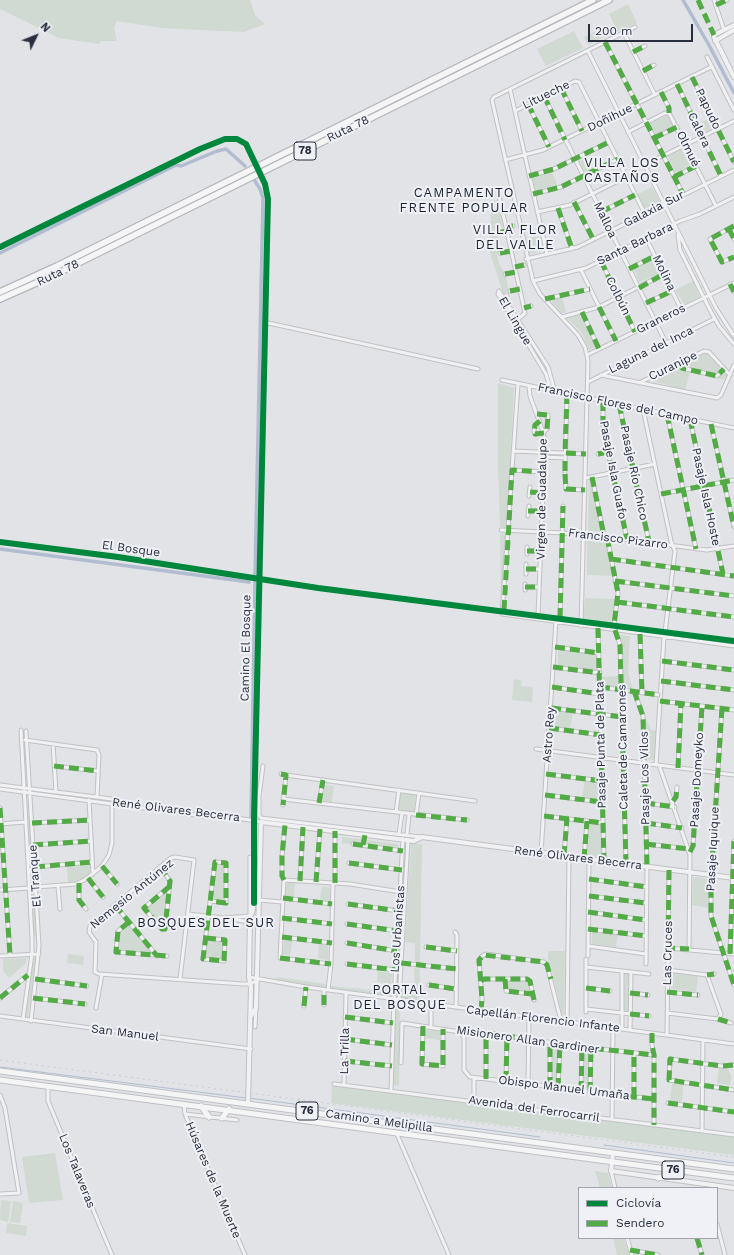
<!DOCTYPE html>
<html>
<head>
<meta charset="utf-8">
<style>
  body { margin:0 }
  #map { position:relative; width:734px; height:1255px; overflow:hidden; background:#e2e3e6; font-family:"Work Sans",sans-serif }
  canvas { display:block }
  .legend { position:absolute; left:578px; top:1187px; width:140px; height:52px; box-sizing:border-box; background:#eff1f6; border:1px solid #a0a3ad; margin:0; padding:5px 7px; list-style:none; font-size:12px; color:#292e3f }
  .legend li { display:flex; align-items:center; gap:8px; height:20px }
  .legend b { width:20px; border:1px solid #a0a3ad }
  .north { position:absolute; left:16px; top:16px; width:40px; height:40px; -webkit-text-stroke:3px #eff1f6; paint-order:stroke; rotate:47deg; font-size:11px; font-weight:700; line-height:16px; text-align:center; color:#292e3f }
  .north::after { content:''; display:block; margin:auto; width:14px; height:18px; background:#292e3f; clip-path:polygon(50% 0,100% 100%,50% 72%,0 100%) }
  .scale { position:absolute; left:588px; top:24px; width:105px; height:18px; box-sizing:border-box; border:2px solid #292e3f; border-top:0; padding-left:5px; font-size:12px; line-height:14px; white-space:nowrap; color:#292e3f; -webkit-text-stroke:3px #eff1f6; paint-order:stroke }
</style>
</head>
<body>
<div id="map">
<canvas width="734" height="1255"></canvas>
<ul class="legend">
<li><b style="height:5px;background:#00873e"></b>Ciclovía</li>
<li><b style="height:5px;background:#53ab46"></b>Sendero</li>
</ul>
<div class="north">N</div>
<div class="scale">200 m</div>
</div>
<script>
const c = document.querySelector('canvas').getContext('2d');
c.lineJoin = 'round';
function paint(path, color) { c.fillStyle = color; c.fill(path, 'evenodd'); }
const shape = rows => new Path2D(rows.map(r => 'M' + r).join(''));
function trace(path, color, width, dash) { c.strokeStyle = color; c.lineWidth = width; c.lineCap = dash ? 'butt' : 'round'; c.setLineDash(dash || []); c.stroke(path); }
function drawText(font, color, halo, rows, align = 'center') {
  c.font = font + ' "Work Sans",sans-serif'; c.lineWidth = 4; c.setLineDash([]); c.textBaseline = 'middle'; c.strokeStyle = halo; c.fillStyle = color; for (const [text, x, y, turn = 0] of rows) {
    c.save(); c.translate(x, y); c.rotate((+turn || 0) * Math.PI / 180); c.textAlign = isNaN(turn) ? turn : align; if (halo) c.strokeText(text, 0, 0); c.fillText(text, 0, 0); c.restore();
  }
}
paint(shape([
  [0,0,250,0,255,15,265,24,244,32,161,28,117,21,114,28,117,41,101,41,99,44,59,38,0,9],
  [628,4,637,23,618,32,609,14],
  [598,30,602,38,588,45,584,37],
  [574,31,583,48,546,66,537,49],
  [668,115,674,127,655,136,649,124],
  [710,118,715,127,702,133,698,124],
  [684,147,693,164,676,173,667,155],
  [587,157,593,169,585,173,578,162],
  [552,171,557,185,534,191,532,177],
  [652,187,661,203,645,211,636,195],
  [497,200,499,203,503,226,496,229,500,242,497,255,499,263,506,276,510,297,505,299,490,253,491,202],
  [539,236,541,251,529,254,526,239],
  [652,260,654,261,659,274,639,282,634,269],
  [693,281,699,295,699,297,684,304,675,290],
  [562,297,566,312,561,313,550,299],
  [580,315,596,347,589,350,581,332,567,318],
  [702,354,707,354,727,375,724,380,690,372,685,390,652,381,652,379],
  [498,383,514,388,507,527,500,527,498,467],
  [589,480,590,480,602,533,588,531],
  [500,533,507,534,502,605,501,605],
  [587,537,605,538,612,576,587,575],
  [585,598,615,599,612,623,583,619],
  [616,634,630,636,628,672,633,690,623,688,621,647],
  [558,648,597,654,597,670,558,665],
  [618,676,618,687,602,685,602,677],
  [514,679,522,680,521,686,533,687,532,702,512,700],
  [554,709,573,712,570,729,552,727],
  [644,714,651,730,657,731,654,760,646,759],
  [585,780,600,782,600,800,582,798],
  [324,785,334,786,332,802,322,801],
  [400,793,416,795,414,812,398,810],
  [26,816,29,816,37,936,34,936],
  [589,822,602,825,603,857,586,855],
  [342,837,398,844,400,851,342,843],
  [411,844,422,844,420,964,415,964,415,943,405,942],
  [217,864,225,865,223,901,213,900],
  [90,865,91,874,76,883,68,884,67,867],
  [693,877,710,879,709,908,692,905],
  [289,882,295,883,294,897,286,896,286,884],
  [322,886,330,888,330,901,320,900],
  [167,891,163,928,146,908],
  [130,925,154,954,118,951,120,933],
  [592,930,618,934,616,947,592,944],
  [284,940,293,941,290,955,283,955],
  [207,941,224,942,223,959,206,958],
  [319,943,328,944,328,960,318,958],
  [548,951,565,951,564,1014,562,1014,550,964,548,963],
  [68,954,84,956,83,965,67,963],
  [32,957,36,958,28,1017,25,1017],
  [26,958,26,963,9,978,3,971,3,959],
  [414,968,420,969,419,1000,401,997,401,993,415,995],
  [378,971,392,973,390,996,331,990,331,986,384,991,385,983,377,982],
  [625,972,629,975,628,1013,623,1013],
  [672,972,698,975,696,992,671,989],
  [277,977,326,984,325,989,276,982],
  [507,980,527,980,530,993,507,990],
  [396,1002,400,1003,399,1086,393,1085],
  [424,1030,440,1031,440,1040,424,1038],
  [553,1044,558,1045,557,1084,552,1084],
  [584,1049,589,1049,588,1088,583,1088],
  [719,1067,728,1068,731,1076,730,1085,717,1083],
  [672,1083,683,1085,682,1102,670,1101],
  [332,1085,734,1136,734,1155,331,1103],
  [55,1153,63,1200,29,1203,22,1157],
  [595,1171,608,1173,612,1188,600,1188],
  [1,1200,11,1201,8,1222,0,1220],
  [13,1201,23,1203,20,1223,10,1222],
  [7,1223,27,1226,26,1236,6,1233],
  [613,1238,624,1238,629,1255,617,1255]
]), '#d1dad2');
trace(shape([
  [0,1067,246,1098],
  [249,1098,540,1137],
  [604,1145,734,1163]
]), '#b1bcd0', 1);
trace(shape([
  [683,0,710,47,734,93],
  [255,181,260,189,263,198,255,576],
  [0,253,176,165,181,166,217,151,226,149,245,166],
  [0,549,249,582],
  [251,817,255,581]
]), '#b1bcd0', 3.5);
const minor = shape([
  [714,0,724,30],
  [716,5,727,0],
  [624,33,655,95],
  [605,42,683,194],
  [588,51,716,308,734,336],
  [633,52,645,46],
  [707,57,734,110],
  [643,71,654,65],
  [692,77,734,162],
  [677,84,721,176],
  [561,88,582,131],
  [510,89,547,254],
  [661,92,669,108,669,113,716,206],
  [544,96,666,343],
  [528,104,549,147],
  [515,111,575,81,579,82,645,214],
  [628,132,665,113,669,113],
  [654,138,677,127],
  [505,160,543,150,711,67],
  [644,165,734,121],
  [529,176,554,169,609,142],
  [674,177,696,166],
  [533,194,561,187,618,159],
  [499,196,525,313,517,320],
  [574,202,593,239],
  [558,208,572,249],
  [537,212,570,205,626,177],
  [601,212,635,195],
  [734,226,710,239,722,262,734,257],
  [506,227,513,226],
  [729,229,734,239],
  [498,233,507,231],
  [678,235,680,250,711,312,719,326,734,344],
  [646,238,681,309],
  [0,247,200,149,225,139,237,139,246,144,254,160],
  [500,253,511,251],
  [526,259,578,247,734,170],
  [601,261,635,332],
  [515,267,524,265],
  [629,269,655,256],
  [581,270,616,341],
  [505,274,516,272],
  [533,281,586,268,680,221,700,214,734,197],
  [730,284,734,292],
  [499,291,548,367,555,392],
  [499,291,498,294,546,374,551,391],
  [510,291,520,289],
  [545,299,590,289],
  [646,303,672,291],
  [524,308,531,306],
  [582,312,599,349],
  [562,317,599,307,664,274],
  [264,322,478,369],
  [587,355,734,283],
  [678,364,682,368,717,376,724,369],
  [601,375,717,398,721,395,734,365],
  [502,380,734,428],
  [588,382,714,319],
  [639,383,704,351,709,352,730,375],
  [529,386,530,396,543,432,545,443,538,615],
  [603,401,603,429,627,539],
  [619,404,649,542],
  [643,409,671,541,675,551,665,632],
  [537,414,548,415,547,429,543,432],
  [667,414,696,549],
  [690,419,723,574],
  [540,421,535,425,534,431,535,434,544,433],
  [711,424,734,527],
  [513,451,586,454],
  [598,454,608,452],
  [544,457,565,458],
  [512,470,518,384],
  [565,471,567,394],
  [543,472,512,470,502,614,734,646],
  [565,474,566,489,585,490],
  [592,477,604,536],
  [586,478,655,464],
  [530,492,543,493],
  [661,494,734,480],
  [529,496,530,487],
  [528,511,542,511],
  [528,516,529,506],
  [501,530,584,534,707,550,734,546],
  [607,537,618,593,614,625],
  [0,542,118,557,318,588,734,641],
  [527,551,541,551],
  [527,554,527,547],
  [611,559,734,576],
  [526,569,540,569],
  [526,574,526,564],
  [615,581,734,596],
  [525,587,539,587],
  [525,590,525,584],
  [617,602,734,617],
  [560,618,563,506],
  [581,626,588,361,585,347,578,335,540,294,533,281,492,100,494,97,635,27],
  [598,628,604,861],
  [615,630,620,645,626,864],
  [640,634,642,693],
  [555,647,599,653],
  [662,661,734,670],
  [553,667,600,673],
  [661,681,734,690],
  [552,687,600,694],
  [600,687,660,695],
  [634,691,643,716,647,867,646,964],
  [660,701,734,710],
  [551,708,622,717],
  [722,708,711,879,711,916,734,985],
  [549,728,601,735],
  [21,730,32,938,32,954,23,1019],
  [26,731,39,946,31,1021],
  [25,740,97,750,99,755,97,797],
  [53,744,56,792],
  [536,749,734,775],
  [656,765,664,637],
  [659,765,690,855,689,949],
  [54,766,98,771],
  [263,766,259,796,259,815,261,818,421,837],
  [678,768,681,703],
  [281,774,286,775,283,805],
  [546,774,602,781],
  [286,775,475,801],
  [0,785,112,799],
  [0,789,203,816,208,813,261,822],
  [545,795,602,802],
  [283,799,467,820],
  [89,800,93,874],
  [673,801,676,797,677,787],
  [319,803,323,780],
  [645,803,675,807],
  [0,808,10,955],
  [396,812,399,790],
  [416,815,419,793],
  [544,816,603,823],
  [32,823,90,820],
  [646,823,682,828],
  [0,824,25,822],
  [399,834,402,813],
  [407,835,409,814],
  [353,844,403,851],
  [646,844,689,849],
  [33,845,91,841],
  [363,845,365,835],
  [690,852,693,846,702,706],
  [541,853,556,621],
  [564,856,567,818],
  [584,859,587,821],
  [349,863,402,870],
  [102,866,117,884],
  [35,867,92,862],
  [160,867,170,881,165,929,162,929,144,908,169,887],
  [88,878,103,897],
  [589,879,647,887],
  [284,880,280,958,331,964],
  [284,880,350,884,401,892],
  [284,880,282,876,282,856,285,825],
  [300,881,303,827],
  [316,882,320,829],
  [79,883,79,900,86,909],
  [335,883,335,831],
  [58,886,60,909],
  [36,887,76,884,86,879,102,866,109,855,112,843,112,803],
  [0,890,29,888],
  [589,896,646,903],
  [283,898,332,904],
  [259,900,282,902],
  [254,903,254,819,268,199,265,184],
  [348,904,399,911],
  [115,905,157,956],
  [588,912,646,920],
  [188,914,224,918,250,916,250,857],
  [226,918,249,922],
  [282,918,332,924],
  [129,922,118,931,116,952,167,956],
  [347,924,398,931],
  [588,929,646,936],
  [455,932,457,935,456,1008],
  [282,937,332,943],
  [206,938,225,940,224,961,203,959,215,862,226,863,226,903,211,901],
  [347,943,397,951],
  [588,946,646,954],
  [426,947,457,951],
  [668,948,734,954],
  [730,954,734,841],
  [0,956,39,954],
  [588,956,589,859],
  [586,959,586,1012],
  [401,963,457,969],
  [347,964,396,970],
  [586,967,649,974],
  [668,970,707,975,714,974],
  [707,975,721,1014,718,1019],
  [249,977,306,987,734,1044],
  [35,979,87,986],
  [180,979,194,860,175,857,171,858,90,926,89,932,96,942,95,972,99,974,243,984,250,984,258,980],
  [505,979,506,991,532,994],
  [481,981,484,979,527,979,530,981,534,1000],
  [429,985,456,989],
  [586,988,610,991],
  [328,990,331,964,333,883],
  [667,992,698,995],
  [630,993,648,995],
  [0,998,28,975],
  [33,998,85,1004],
  [399,1000,408,840],
  [324,1005,324,990],
  [304,1006,306,987],
  [96,1008,102,974],
  [586,1009,649,1016],
  [481,1011,482,999,479,960,482,956,486,954,544,962,547,965,561,1021],
  [667,1013,718,1019,731,1023],
  [0,1016,251,1049],
  [345,1017,393,1023],
  [567,1022,569,857],
  [423,1026,422,1064,443,1066,443,1029],
  [431,1026,431,1005],
  [255,1027,256,1008],
  [622,1029,622,971],
  [630,1030,631,972],
  [460,1032,464,1038,464,1070,470,1077,654,1099],
  [652,1033,652,1045,654,1055,654,1125],
  [667,1035,669,870],
  [345,1039,392,1045],
  [345,1061,392,1066],
  [401,1063,402,1023,460,1032,486,1033,582,1047,654,1055],
  [733,1065,722,1066,670,1059,669,1080,734,1090],
  [486,1079,486,1033],
  [506,1081,507,1036],
  [334,1084,734,1135],
  [528,1084,529,1017],
  [344,1085,346,993],
  [48,1086,48,1101,112,1255],
  [550,1087,550,1043],
  [558,1088,560,1044],
  [391,1091,394,999,403,839],
  [581,1091,582,1047],
  [590,1092,591,1048],
  [0,1095,5,1108,19,1193,0,1194],
  [634,1097,634,1053],
  [474,1100,474,1078],
  [668,1103,734,1112],
  [184,1104,185,1114,245,1255],
  [185,1114,237,1120],
  [612,1119,613,1028],
  [702,1130,703,1040],
  [396,1132,449,1255],
  [611,1171,615,1188],
  [717,1224,725,1255],
  [627,1238,632,1255],
  [697,1238,702,1255],
  [630,1250,658,1255]
]);
const tertiary = shape([
  [734,25,714,35,714,37,734,77],
  [715,41,734,30],
  [251,1016,256,1008,261,822,414,841,422,837,452,841,734,878],
  [248,1103,251,988,249,977,250,916,252,913,254,903,259,900],
  [613,1154,611,1171,734,1188]
]);
const primary = shape([
  [0,1071,734,1169],
  [0,1080,734,1178],
  [201,1106,209,1117],
  [222,1118,229,1109],
  [658,1178,677,1172]
]);
const motorway = shape([
  [0,292,57,266,593,0],
  [0,299,52,276,609,0]
]);
trace(minor, '#c0c1c4', 5);
trace(tertiary, '#c0c1c4', 6);
trace(primary, '#bec0c4', 7);
trace(motorway, '#b4b6bb', 8);
trace(minor, '#f1f1f3', 3);
trace(tertiary, '#f1f1f3', 4);
trace(primary, '#f5f5f6', 5);
trace(motorway, '#f5f5f6', 5.5);
trace(shape([
  [0,1060,734,1157]
]), '#cacbcf', 1, [2, 4]);
const minorBridge = shape([
  [254,160,265,184]
]);
trace(minorBridge, '#c0c1c4', 5, []);
trace(minorBridge, '#f1f1f3', 3);
trace(shape([
  [698,0,714,35],
  [716,5,727,0],
  [605,42,683,194],
  [633,52,645,46],
  [643,71,654,65],
  [692,77,734,162],
  [677,84,721,176],
  [561,88,582,131],
  [661,92,669,108,669,113],
  [544,96,565,140],
  [528,104,549,147],
  [654,138,677,127],
  [529,176,554,169,609,142],
  [674,177,696,166],
  [533,194,561,187,618,159],
  [574,202,593,239],
  [558,208,572,249],
  [601,212,635,195],
  [734,226,710,239,722,262,734,257],
  [506,227,513,226],
  [729,229,734,239],
  [498,233,507,231],
  [500,253,511,251],
  [601,261,635,332],
  [515,267,524,265],
  [629,269,655,256],
  [505,274,516,272],
  [730,284,734,292],
  [639,288,664,274],
  [510,291,520,289],
  [545,299,590,289],
  [646,303,672,291],
  [599,307,616,341],
  [524,308,531,306],
  [582,312,599,349],
  [678,364,682,368,717,376,724,369],
  [567,394,565,453,586,454],
  [603,401,603,429,627,539],
  [619,404,649,542],
  [537,414,548,415,547,429,543,432],
  [667,414,696,549],
  [690,419,723,574],
  [540,421,535,425,534,431,535,434,544,433],
  [711,424,734,527],
  [598,454,608,452],
  [565,471,565,458],
  [565,474,566,489,585,490],
  [592,477,604,536],
  [530,492,543,493],
  [661,494,734,480],
  [528,511,542,511],
  [607,537,618,593,614,625],
  [527,551,541,551],
  [611,559,734,576],
  [526,569,540,569],
  [615,581,734,596],
  [525,587,539,587],
  [617,602,734,617],
  [504,610,512,470,543,472],
  [560,618,563,506],
  [598,628,604,861],
  [615,630,620,645,626,864],
  [640,634,642,693],
  [555,647,599,653],
  [662,661,734,670],
  [553,667,600,673],
  [661,681,734,690],
  [552,687,600,694],
  [600,687,660,695],
  [634,691,643,716,647,867],
  [660,701,734,710],
  [551,708,622,717],
  [722,708,711,879,711,916,734,985],
  [549,728,601,735],
  [54,766,98,771],
  [678,768,681,703],
  [281,774,286,775,283,805],
  [546,774,602,781],
  [545,795,602,802],
  [673,801,676,797,677,787],
  [319,803,323,780],
  [645,803,675,807],
  [0,808,10,955],
  [416,815,467,820],
  [544,816,603,823],
  [32,823,90,820],
  [646,823,682,828],
  [353,844,403,851],
  [646,844,689,849],
  [33,845,91,841],
  [363,845,365,835],
  [690,852,693,846,702,706],
  [564,856,567,818],
  [584,859,587,821],
  [349,863,402,870],
  [102,866,117,884],
  [35,867,92,862],
  [160,867,170,881,165,929,162,929,144,908,169,887],
  [669,870,668,948,689,949],
  [88,878,103,897],
  [589,879,647,887],
  [284,880,282,876,282,856,285,825],
  [300,881,303,827],
  [316,882,320,829],
  [79,883,79,900,86,909],
  [335,883,335,831],
  [589,896,646,903],
  [283,898,332,904],
  [348,904,399,911],
  [115,905,157,956],
  [588,912,646,920],
  [282,918,332,924],
  [129,922,118,931,116,952,167,956],
  [347,924,398,931],
  [588,929,646,936],
  [282,937,332,943],
  [206,938,225,940,224,961,203,959,215,862,226,863,226,903,211,901],
  [347,943,397,951],
  [426,947,457,951],
  [730,954,734,841],
  [280,958,331,964],
  [401,963,457,969],
  [347,964,396,970],
  [707,975,714,974],
  [35,979,87,986],
  [505,979,506,991,532,994],
  [481,981,484,979,527,979,530,981,534,1000],
  [429,985,456,989],
  [586,988,610,991],
  [667,992,698,995],
  [630,993,648,995],
  [0,998,28,975],
  [33,998,85,1004],
  [324,1005,324,990],
  [304,1006,306,987],
  [481,1011,482,999,479,960,484,955,544,962,547,965,551,979],
  [630,1014,649,1016],
  [345,1017,393,1023],
  [718,1019,731,1023],
  [423,1026,422,1064,443,1066,443,1029],
  [460,1032,486,1033,582,1047,654,1055],
  [652,1033,652,1045,654,1055,654,1125],
  [345,1039,392,1045],
  [345,1061,392,1066],
  [733,1065,722,1066,670,1059,669,1080,734,1090],
  [486,1079,486,1033],
  [506,1081,507,1036],
  [550,1087,550,1043],
  [558,1088,560,1044],
  [581,1091,582,1047],
  [590,1092,591,1048],
  [612,1095,654,1099],
  [634,1097,634,1053],
  [668,1103,734,1112],
  [697,1238,702,1255],
  [630,1250,658,1255]
]), '#53ab46', 5, [10, 5]);
trace(shape([
  [0,247,200,149,225,139,237,139,246,144,265,184,268,199,254,819,254,903],
  [0,542,118,557,318,588,734,641]
]), '#00873e', 6);
for (const [x, y, w] of [
  [305,151,22],
  [307,1111,22],
  [673,1170,22]
]) { const box = new Path2D(); box.roundRect(x - w / 2, y - 9, w, 18, 3); c.fillStyle = '#eff1f6'; c.fill(box); trace(box, '#292e3f', 1); }
drawText('bold 11px', '#292e3f', null, [
  ["78",305,151],
  ["76",307,1111],
  ["76",673,1170]
]);
drawText('12px', '#292e3f', '#eff1f6', [
  ["Litueche",546,95,-26],
  ["Papudo",708,109,64],
  ["Doñihue",610,118,-26],
  ["Ruta 78",348,129,-26],
  ["Calera",699,130,64],
  ["Olmué",688,149,64],
  ["Galaxia Sur",654,209,-27],
  ["Malloa",605,220,64],
  ["Santa Barbara",635,244,-26],
  ["Ruta 78",58,273,-26],
  ["Molina",664,273,64],
  ["Colbún",618,296,64],
  ["Graneros",661,319,-26],
  ["El Lingue",515,321,60],
  ["Laguna del Inca",651,350,-26],
  ["Curanipe",673,366,-26],
  ["Francisco Flores del Campo",618,404,12],
  ["Pasaje Isla Guafo",613,470,79],
  ["Pasaje Río Chico",634,473,78],
  ["Pasaje Isla Hoste",706,497,78],
  ["Virgen de Guadalupe",542,499,-89],
  ["Francisco Pizarro",618,539,7],
  ["El Bosque",131,549,8],
  ["Camino El Bosque",246,648,-89],
  ["Astro Rey",549,735,-86],
  ["Pasaje Punta de Plata",601,745,-91],
  ["Caleta de Camarones",623,747,-91],
  ["Pasaje Los Vilos",645,778,-91],
  ["Pasaje Domeyko",697,780,-87],
  ["René Olivares Becerra",176,810,7],
  ["Pasaje Iquique",713,849,-87],
  ["René Olivares Becerra",578,858,7],
  ["El Tranque",35,876,-94],
  ["Nemesio Antúnez",132,894,-39],
  ["Los Urbanistas",398,929,-86],
  ["Las Cruces",668,953,-89],
  ["Capellán Florencio Infante",543,1019,7],
  ["San Manuel",125,1033,7],
  ["Misionero Allan Gardiner",528,1040,8],
  ["La Trilla",345,1051,-89],
  ["Obispo Manuel Umaña",564,1088,7],
  ["Avenida del Ferrocarril",534,1109,8],
  ["Camino a Melipilla",379,1121,8],
  ["Los Talaveras",77,1171,68],
  ["Húsares de la Muerte",213,1180,67]
]);
c.letterSpacing = '1px';
drawText('13px', '#1b2030', '#eff1f6', [
  ["VILLA LOS",622,163],
  ["CASTAÑOS",622,178],
  ["CAMPAMENTO",464,193],
  ["FRENTE POPULAR",464,208],
  ["VILLA FLOR",515,230],
  ["DEL VALLE",515,245],
  ["BOSQUES DEL SUR",206,923],
  ["PORTAL",400,990],
  ["DEL BOSQUE",400,1005]
]);
c.letterSpacing = '0px';
</script>
</body>
</html>
